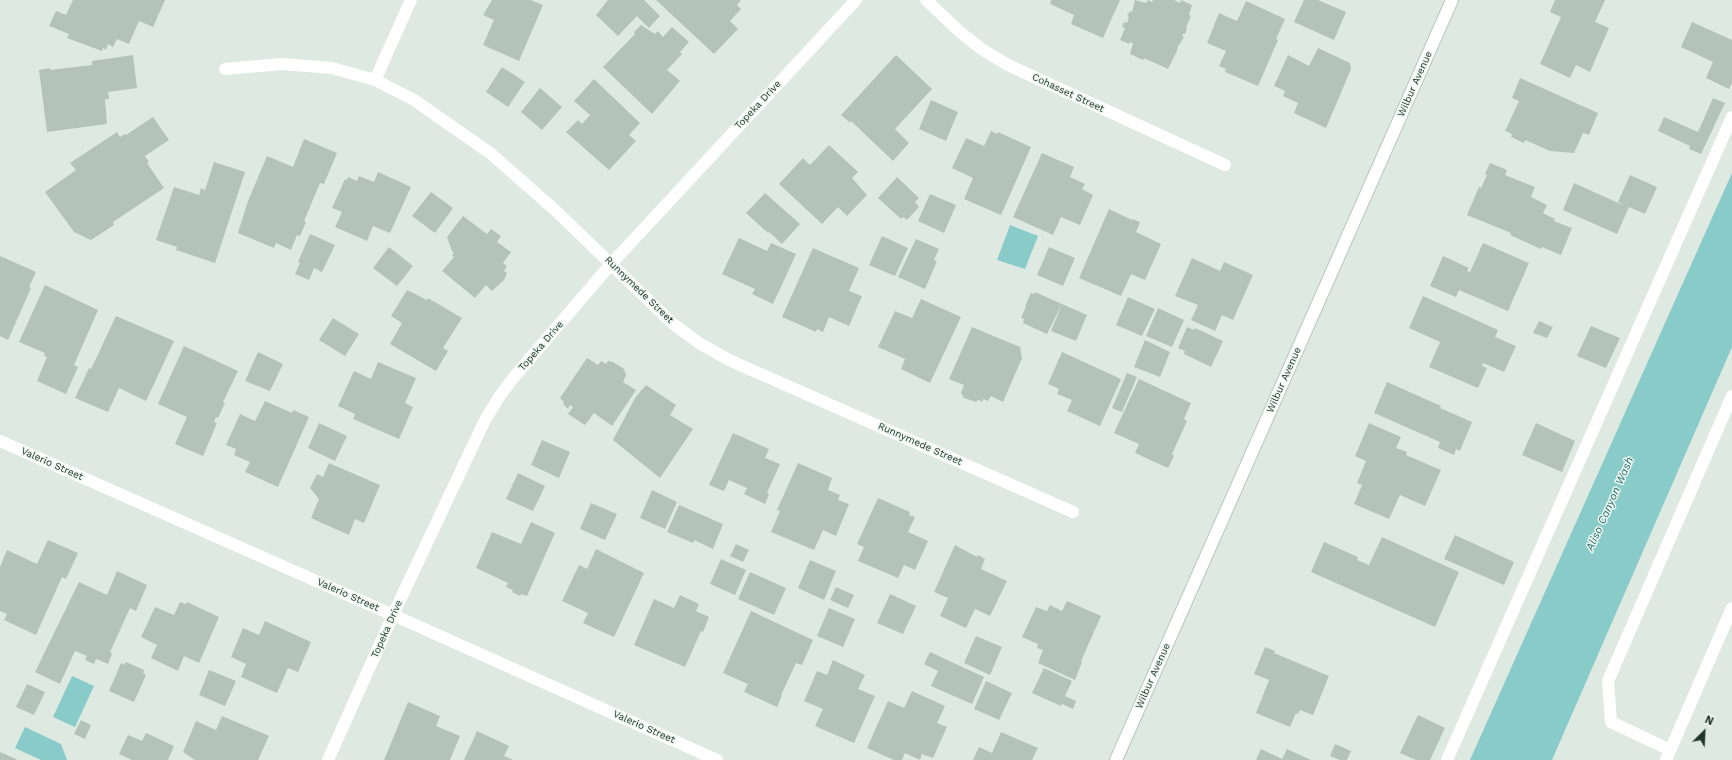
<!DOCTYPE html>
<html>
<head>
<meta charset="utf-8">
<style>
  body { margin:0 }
  #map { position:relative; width:1732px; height:760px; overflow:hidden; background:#dee9e2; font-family:"Work Sans",sans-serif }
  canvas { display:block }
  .north { position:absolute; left:1684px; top:712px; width:40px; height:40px; -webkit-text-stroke:3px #eef6f0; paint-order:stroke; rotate:24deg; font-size:11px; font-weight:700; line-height:16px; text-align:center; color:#21372d }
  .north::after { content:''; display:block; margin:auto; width:14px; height:18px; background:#21372d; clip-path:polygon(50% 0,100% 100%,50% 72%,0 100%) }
</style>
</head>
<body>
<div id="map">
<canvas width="1732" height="760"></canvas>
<div class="north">N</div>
</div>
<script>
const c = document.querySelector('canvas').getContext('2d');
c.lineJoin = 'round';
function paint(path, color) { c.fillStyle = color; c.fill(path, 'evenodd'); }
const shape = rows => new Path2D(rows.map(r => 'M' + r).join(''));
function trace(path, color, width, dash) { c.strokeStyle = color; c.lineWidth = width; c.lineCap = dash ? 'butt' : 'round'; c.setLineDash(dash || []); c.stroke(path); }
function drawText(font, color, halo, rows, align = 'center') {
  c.font = font + ' "Work Sans",sans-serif'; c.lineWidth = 3; c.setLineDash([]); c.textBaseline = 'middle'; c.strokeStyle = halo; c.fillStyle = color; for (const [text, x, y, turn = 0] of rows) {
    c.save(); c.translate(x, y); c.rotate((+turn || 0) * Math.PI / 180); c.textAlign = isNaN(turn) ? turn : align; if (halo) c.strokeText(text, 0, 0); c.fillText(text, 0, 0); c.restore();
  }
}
paint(shape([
  [1732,173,1732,347,1552,760,1470,760],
  [1010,225,1038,236,1025,269,997,260],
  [72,676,94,686,75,727,53,717],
  [25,727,61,744,67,760,41,760,15,748]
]), '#89cbc9');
paint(shape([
  [73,0,165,0,153,27,139,21,129,44,117,39,113,47,108,44,106,50,103,48,102,51,67,38,69,34,49,26,56,11,66,15],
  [492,0,531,0,543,5,519,61,483,45,494,20,483,15],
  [608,0,644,0,660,16,649,28,637,16,618,36,596,15],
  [656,0,741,0,737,5,741,9,730,21,738,29,714,54],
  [1051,0,1120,0,1103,38,1071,24,1074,15,1050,4],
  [1135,0,1146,3,1148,0,1152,2,1153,0,1174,0,1180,3,1181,0,1192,5,1189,15,1191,16,1186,28,1187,29,1185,34,1183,34,1182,36,1184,37,1180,44,1179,44,1177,49,1178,49,1168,69,1144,58,1143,60,1130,54,1133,43,1130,42,1129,44,1120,40,1125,28,1122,27,1124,22,1127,23,1129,17,1127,16,1130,11,1132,12],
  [1304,0,1318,0,1346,12,1334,40,1294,22],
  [1555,0,1605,0,1595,22,1609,28,1590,72,1576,65,1570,78,1540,64,1561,17,1550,12],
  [1246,1,1285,19,1276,39,1278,40,1258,86,1225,72,1226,69,1219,66,1226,51,1207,43,1219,13,1237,21],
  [1692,22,1732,40,1732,83,1729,89,1706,78,1713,62,1681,47],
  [641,25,655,34,658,31,663,37,672,27,689,42,680,52,682,54,667,70,680,81,652,114,603,67,635,34,634,32],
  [1318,48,1350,63,1351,69,1326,128,1294,113,1298,103,1283,96,1285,91,1274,86,1288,55,1309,66],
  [133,55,137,88,108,92,109,99,105,99,107,124,47,132,39,70,50,68,50,70,92,65,92,61],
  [896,55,932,89,895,129,909,143,893,161,851,121,850,123,841,115],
  [502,67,525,82,508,107,486,92],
  [1520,78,1598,113,1589,135,1583,133,1574,153,1550,151,1525,140,1524,143,1511,137,1512,134,1505,131,1519,101,1512,98],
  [594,79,640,123,629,135,636,141,609,170,566,132,578,120,582,124,590,115,574,101],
  [540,88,562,107,542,130,521,112],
  [1713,98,1725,103,1701,154,1689,149,1690,146,1658,131,1664,117,1698,132],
  [931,100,958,112,946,141,919,129],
  [153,117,169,140,145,156,149,162,147,163,164,188,113,222,114,225,91,240,74,232,45,192,76,170,70,163,117,132,120,137,125,134,126,135],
  [991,131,997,134,998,132,1031,147,1001,215,964,199,973,178,952,168,966,138,984,146],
  [304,139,337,153,324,184,320,183,304,221,306,222,300,236,297,235,291,250,276,243,274,248,238,233,248,201,267,156,293,167],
  [829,145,858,172,852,178,867,195,847,216,838,207,822,224,779,184,803,158,810,165],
  [1042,153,1074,167,1070,177,1085,184,1082,189,1093,195,1080,225,1061,217,1053,235,1013,217],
  [214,162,245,172,215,263,176,250,177,247,156,240,174,187,199,195,201,188,205,190],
  [1490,163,1507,170,1505,175,1535,187,1531,197,1547,205,1543,213,1555,219,1554,221,1572,228,1561,255,1542,247,1541,249,1510,235,1511,233,1467,215,1479,187,1481,188,1487,175,1485,174],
  [378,172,411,187,390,233,373,226,367,241,335,227,342,212,332,208,345,179,347,180,348,177,357,181,359,176,374,182],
  [1630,175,1657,187,1645,214,1629,207,1617,234,1563,210,1574,183,1625,206,1618,202],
  [897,177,919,198,915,202,919,207,907,220,903,217,901,219,878,198],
  [431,192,453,208,435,233,412,216],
  [765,193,800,224,782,244,769,232,768,233,746,213],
  [930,194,956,205,944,233,918,221],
  [1109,209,1132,220,1132,219,1140,222,1136,232,1161,244,1145,280,1131,274,1121,296,1079,278],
  [463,216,487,234,491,229,501,236,497,242,511,252,503,263,507,266,504,271,507,273,504,280,492,291,486,285,475,298,442,271,454,257,452,255,454,253,452,251,447,237],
  [310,234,335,245,322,272,314,268,309,280,295,274,300,263,298,262],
  [882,236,908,248,895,276,869,265],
  [739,238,767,251,771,243,796,254,773,304,752,294,755,289,722,274],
  [916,239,939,249,934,260,937,261,925,289,898,277],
  [1483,243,1529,263,1508,311,1459,290,1456,297,1430,286,1443,256,1469,268,1467,271,1470,272],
  [389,247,413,266,397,286,373,268],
  [1049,247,1075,258,1063,286,1037,275],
  [813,248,859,268,849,291,862,296,849,326,829,317,823,332,817,329,816,332,782,317],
  [0,256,36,272,29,287,31,288,8,340,0,336],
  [1192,258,1220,271,1224,262,1253,275,1233,320,1222,315,1215,331,1191,320,1198,305,1175,296],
  [45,285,98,310,74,365,78,367,66,394,37,381,47,357,44,356,45,353,19,342],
  [407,290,427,300,428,298,462,318,443,348,448,351,436,371,390,344,402,323,391,316],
  [1035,292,1062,304,1047,334,1023,323,1024,319,1021,318,1026,306,1025,306,1031,293,1034,294],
  [1423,296,1498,330,1495,337,1516,346,1504,372,1483,363,1482,366,1487,368,1478,388,1429,367,1440,342,1409,328],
  [1128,297,1155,309,1142,336,1116,325],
  [921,299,961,317,930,383,901,369,905,359,878,347,895,311,912,318],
  [1062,304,1087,315,1076,341,1051,331],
  [1158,308,1184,320,1172,347,1146,336],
  [116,316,174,341,146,401,119,388,108,412,75,398,89,368,91,369],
  [333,318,359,334,345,356,319,340],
  [1539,321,1553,327,1547,338,1533,333],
  [1591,326,1620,338,1606,368,1577,356],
  [972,327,1020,347,1022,358,1003,402,991,396,988,401,983,399,982,402,978,400,976,402,964,398,961,393,964,385,949,379],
  [1187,327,1194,330,1195,328,1223,341,1211,367,1184,354,1185,351,1178,348],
  [1145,340,1170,352,1160,377,1134,367],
  [184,346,238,371,223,402,225,403,218,418,216,417,214,422,217,423,203,456,175,444,187,417,158,404],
  [258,352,283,364,270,391,245,381],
  [1062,352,1121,379,1100,426,1067,411,1072,400,1057,394,1059,389,1048,384],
  [587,358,598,365,601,361,606,364,608,361,613,362,624,369,626,375,623,382,636,390,612,426,594,413,585,425,568,414,573,407,570,405,568,409,563,404,564,402,560,398],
  [378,362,416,378,405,403,413,407,399,439,353,419,355,414,338,406,354,371,371,379],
  [1127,373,1137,377,1122,412,1112,408],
  [1139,379,1191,403,1184,419,1187,421,1172,454,1174,456,1168,468,1135,453,1139,444,1114,433],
  [1387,382,1441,406,1440,408,1472,422,1460,451,1456,449,1454,455,1438,448,1440,442,1374,413],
  [646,385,676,405,670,415,693,429,660,478,613,440,635,398],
  [265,401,292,413,293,410,309,417,278,487,245,472,250,462,234,455,236,449,226,445,240,414,255,421],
  [319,423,347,436,335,461,308,448],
  [1369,423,1401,437,1396,448,1407,452,1406,455,1441,470,1425,506,1400,495,1389,519,1354,504,1362,485,1357,483,1366,461,1355,456],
  [1536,423,1575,441,1562,472,1522,455],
  [733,433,769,449,765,458,780,464,767,493,769,494,765,504,744,494,747,488,729,480,724,491,709,485],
  [542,440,570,452,559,478,531,465],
  [329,463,380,485,364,523,355,519,349,535,311,518,319,499,310,488,317,474,323,477],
  [798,463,832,478,828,490,840,495,838,500,849,504,836,536,823,530,814,550,771,532,780,511,777,510],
  [518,473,545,486,533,511,506,499],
  [652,490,677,502,665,529,640,518],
  [878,498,910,512,909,515,915,517,908,532,928,541,915,570,904,565,898,578,858,561,864,547,857,544],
  [591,503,617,514,605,540,580,529],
  [679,505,723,524,713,549,694,540,693,543,667,532],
  [531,522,555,533,527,596,521,594,520,596,512,592,513,590,506,587,508,583,476,568,492,532,521,544],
  [1455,535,1514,562,1504,585,1444,559],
  [1382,537,1459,572,1435,627,1311,572,1324,542,1358,557,1357,560,1369,565],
  [48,540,78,553,66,579,62,577,36,635,4,620,7,614,0,611,0,567,7,550,37,564],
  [736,544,749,550,743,562,730,556],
  [955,545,977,557,978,555,985,559,981,569,1007,581,990,616,975,609,966,628,940,616,948,598,934,592],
  [596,549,644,573,614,637,583,623,588,613,562,601,579,565,587,569],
  [721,559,746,570,735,595,710,584],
  [810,560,836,571,824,600,798,588],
  [117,571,147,585,136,611,130,608,110,652,112,654,108,664,96,659,94,664,85,660,87,656,75,651,60,684,35,672,79,582,107,595],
  [750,572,786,588,774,615,738,599],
  [836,587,854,595,848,608,830,600],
  [890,594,916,606,903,634,877,623],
  [680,595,699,604,696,611,709,617,703,632,701,631,685,667,634,645,654,599,674,608],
  [1067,601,1101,616,1081,661,1082,662,1075,680,1038,663,1043,650,1037,648,1038,644,1022,637,1036,607,1047,611,1050,605,1062,611],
  [180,602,186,604,187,602,219,617,199,663,184,656,178,671,151,658,157,645,141,637,155,607,174,615],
  [829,608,855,619,843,647,817,636],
  [751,611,813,640,802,665,796,663,781,695,782,695,777,707,744,692,748,684,723,673],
  [265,621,311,642,298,672,288,668,277,693,241,677,246,664,231,657,243,628,259,635],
  [976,636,1002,647,990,675,964,663],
  [1265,647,1275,651,1274,653,1329,676,1313,715,1300,710,1298,714,1296,713,1290,727,1256,713,1269,680,1254,674],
  [930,652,984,677,972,704,931,686,938,671,924,664],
  [833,660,865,675,858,689,875,696,854,743,815,726,823,709,804,701,817,671,827,675],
  [126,662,144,670,143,673,146,675,134,702,109,691,121,663,124,665],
  [1044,668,1072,681,1065,696,1076,701,1073,709,1062,704,1061,706,1032,693],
  [209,670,236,681,225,706,199,695],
  [986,681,1012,693,999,720,974,709],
  [27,684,45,692,34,715,16,707],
  [912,691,945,706,937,723,947,727,933,758,922,754,920,760,905,753,902,760,894,760,867,748,888,701,904,708],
  [408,702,440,716,436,726,460,736,450,760,384,760],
  [1418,715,1445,728,1430,760,1416,760,1400,753],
  [222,716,269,736,258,760,195,760,183,752,196,721,216,730],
  [81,720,91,725,85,739,74,734],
  [477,731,509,746,504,756,513,760,464,760],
  [1001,732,1038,748,1032,760,973,760,979,747,992,753],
  [146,733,174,746,168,760,132,760,119,754,128,735,142,741],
  [1335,744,1351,751,1347,760,1340,760,1330,756],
  [1261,749,1282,759,1287,749,1311,760,1256,760],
  [0,752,18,760,0,760]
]), '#b4c3ba');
const secondary = shape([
  [1116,760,1452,0]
]);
trace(secondary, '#b2c7bc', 14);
trace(shape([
  [1670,750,1611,722,1608,681,1732,396],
  [1447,760,1732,117],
  [1666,760,1732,608]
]), '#fff', 12);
trace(shape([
  [926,0,960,32,983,50,1008,65,1225,165],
  [225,69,281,64,332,68,375,80,414,100,490,153,555,210,672,323,699,343,729,360,1073,512],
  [375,80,411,0],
  [0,441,393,615,717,760],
  [328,760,393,615,484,422,499,397,514,377,611,264,856,0]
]), '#fff', 12);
trace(secondary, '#fff', 12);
drawText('10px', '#21372d', '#eef6f0', [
  ["Wilbur Avenue",1415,84,-66],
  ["Cohasset Street",1068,93,25],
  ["Topeka Drive",758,105,-47],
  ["Runnymede Street",639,290,44],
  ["Topeka Drive",541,346,-49],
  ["Wilbur Avenue",1284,380,-66],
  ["Runnymede Street",920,444,24],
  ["Valerio Street",52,464,24],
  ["Valerio Street",348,595,24],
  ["Topeka Drive",387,629,-66],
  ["Wilbur Avenue",1153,676,-66],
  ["Valerio Street",644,727,24]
]);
drawText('italic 11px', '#1f6e6c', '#eef6f0', [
  ["Aliso Canyon Wash",1610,504,-66]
]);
</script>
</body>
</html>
